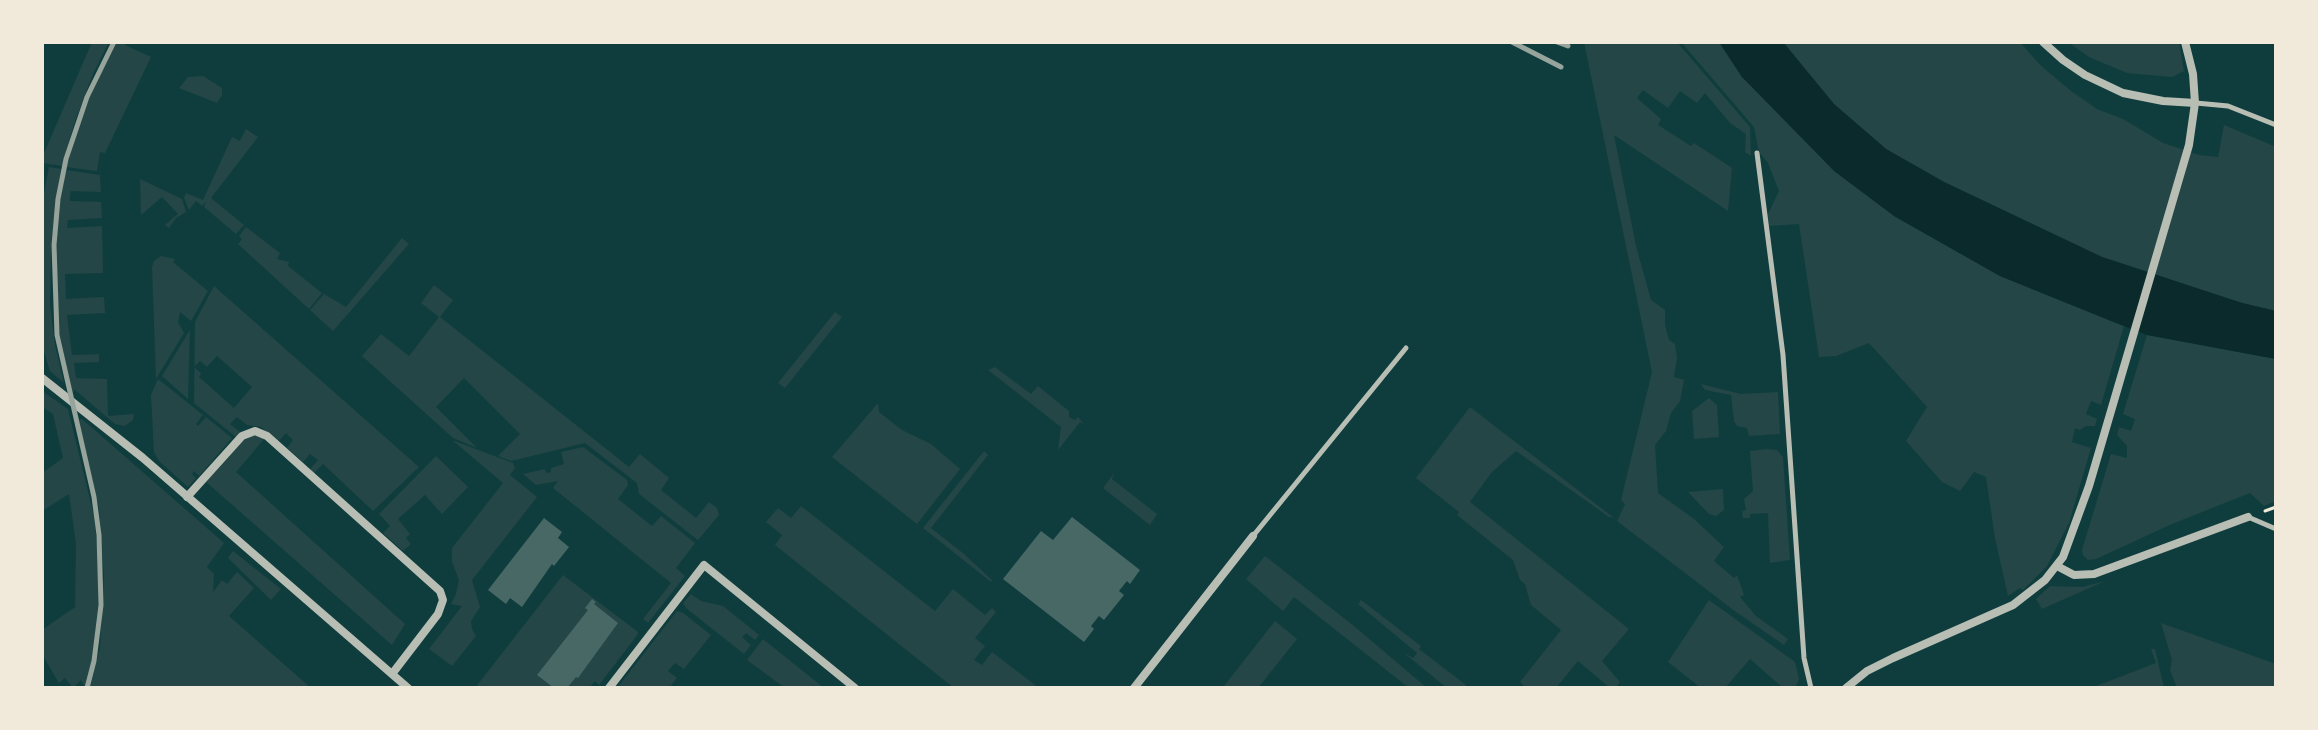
<!DOCTYPE html>
<html>
<head>
<meta charset="utf-8">
<style>
  body { margin:0 }
  #map { position:relative; width:2318px; height:730px; overflow:hidden; background:#0f3d3e; font-family:"IBM Plex Sans",sans-serif }
  canvas { display:block }
  .frame { position:absolute; inset:0; border:44px solid #f1e9da; pointer-events:none }
</style>
</head>
<body>
<div id="map">
<canvas width="2318" height="730"></canvas>
<div class="frame"></div>
</div>
<script>
const c = document.querySelector('canvas').getContext('2d');
c.lineJoin = 'round';
function paint(path, color) { c.fillStyle = color; c.fill(path, 'evenodd'); }
const shape = rows => new Path2D(rows.map(r => 'M' + r).join(''));
function trace(path, color, width, dash) { c.strokeStyle = color; c.lineWidth = width; c.lineCap = dash ? 'butt' : 'round'; c.setLineDash(dash || []); c.stroke(path); }
paint(shape([
  [92,42,109,42,93,74,75,121,62,166,42,163,42,153,45,151],
  [116,42,126,42,125,45,151,57,105,153,100,152,97,171,66,167,82,114,99,74],
  [1584,42,1677,42,1750,127,1751,156,1745,152,1746,134,1730,123,1705,93,1697,103,1680,91,1668,108,1643,90,1637,98,1661,119,1658,125,1691,146,1694,143,1732,168,1728,211,1614,135,1636,246,1651,300,1665,310,1665,325,1669,340,1675,344,1677,358,1674,377,1684,380,1680,401,1671,413,1666,431,1655,445,1658,493,1694,519,1724,547,1714,561,1734,578,1737,575,1744,595,1740,597,1756,616,1788,639,1784,645,1736,612,1617,521,1625,504,1621,500,1652,372],
  [1681,42,1719,42,1742,77,1894,216,2000,276,2124,326,2101,405,2091,401,2086,414,2097,419,2095,426,2086,426,2080,430,2075,428,2072,442,2091,448,2069,523,2047,566,2023,590,2020,588,2008,596,1995,538,1986,477,1974,472,1960,491,1942,482,1906,441,1927,407,1869,343,1836,356,1819,357,1799,224,1769,226,1768,214,1779,191,1768,163,1759,152,1754,127],
  [1783,42,2020,42,2040,65,2071,91,2097,109,2123,119,2163,143,2199,155,2218,157,2224,125,2276,147,2276,311,2242,303,2102,257,1944,182,1886,149,1834,104],
  [2068,42,2179,42,2184,71,2172,77,2127,73,2089,57],
  [203,76,222,88,222,95,217,103,179,88,188,77],
  [246,129,258,137,211,198,244,225,236,234,204,207,206,201,202,206,196,201,189,210,184,198,186,193,203,200,232,137,240,141],
  [49,167,61,169,51,244,50,305,55,345,64,383,50,371,42,345,42,203],
  [66,170,100,175,101,192,71,191,70,195,70,201,101,202,102,218,68,220,67,228,102,226,103,273,65,274,66,299,104,297,105,313,67,315,72,355,99,354,99,362,74,363,76,378,107,379,108,416,134,414,133,420,125,426,115,424,74,389,74,392,70,390,64,366,59,340,55,276,57,217],
  [140,179,182,199,186,212,176,218,169,228,165,225,178,214,162,197,141,215],
  [246,227,280,253,277,259,289,262,288,266,322,293,309,309,238,244,242,239,239,236],
  [402,238,409,244,333,331,310,310,324,294,346,307],
  [161,256,175,259,173,262,208,291,191,321,180,312,178,322,184,333,156,379,152,267,154,261],
  [434,285,453,300,440,317,629,467,640,454,669,478,661,490,696,518,709,502,717,508,719,515,698,540,639,494,637,483,585,443,511,461,498,456,520,434,464,378,436,407,477,448,453,438,362,356,381,334,409,356,439,317,421,303],
  [214,286,419,467,373,511,323,464,314,473,310,469,318,460,310,454,303,462,287,448,293,440,286,433,279,441,261,427,247,425,237,417,230,424,240,432,236,437,194,403,195,322],
  [217,356,252,387,234,408,199,377,201,373,194,367,200,361,207,367],
  [835,312,842,317,785,388,778,383],
  [190,330,188,399,162,376],
  [2147,335,2276,359,2276,501,2264,506,2250,493,2172,524,2096,559,2088,560,2083,555,2082,550,2111,454,2127,458,2127,446,2117,435,2119,427,2131,431,2135,419,2123,414],
  [995,367,1031,394,1038,386,1069,411,1069,417,1075,420,1078,417,1084,424,1080,422,1058,450,1061,427,988,370],
  [158,379,203,415,196,424,198,426,206,417,232,438,199,476,194,471,192,474,196,478,188,487,159,461,154,452,151,395],
  [1701,384,1741,394,1778,392,1780,434,1749,436,1747,428,1737,426,1734,421,1731,395,1705,390],
  [42,391,68,409,94,516,98,553,98,607,91,667,85,687,81,680,73,688,65,678,59,683,42,654,42,630,75,607,76,544,69,494,42,511,42,473,63,458,53,414,42,407],
  [1709,398,1717,405,1719,437,1694,439,1692,411],
  [878,403,879,412,902,430,931,444,960,469,917,524,832,457],
  [1470,407,1614,518,1609,517,1516,451,1492,472,1470,502,1629,629,1602,661,1620,682,1616,688,1610,688,1578,661,1556,688,1526,688,1520,682,1561,630,1531,605,1525,584,1520,580,1513,560,1457,515,1459,512,1416,478],
  [82,419,224,543,207,567,214,574,213,592,222,580,227,584,237,572,254,588,229,616,311,688,90,688,100,647,104,576,99,509,78,420],
  [253,435,265,438,236,472,405,624,392,645,205,481,241,442],
  [452,440,513,463,515,468,510,475,537,497,472,580,480,607,471,621,472,629,476,636,452,666,429,649,462,606,451,604,456,594,459,580,452,562,452,548,503,483],
  [583,447,627,480,628,485,618,499,652,526,661,516,695,543,676,568,685,576,648,623,643,619,671,583,553,488,558,481,536,485,523,474,545,469,546,473,551,472,551,468,564,464,561,452],
  [1766,449,1777,450,1783,457,1790,560,1770,563,1768,513,1750,514,1750,518,1743,518,1742,511,1746,510,1744,499,1753,491,1750,451],
  [984,451,988,455,931,528,964,554,992,580,991,582,923,528],
  [436,456,468,487,442,514,425,495,398,519,410,534,406,538,411,544,403,551,383,533,390,526,379,514],
  [1114,473,1112,479,1157,514,1150,525,1103,488],
  [1723,489,1724,510,1716,516,1709,514,1688,492],
  [801,506,935,611,953,589,985,615,992,608,996,612,975,638,985,646,974,660,982,665,992,652,1039,688,954,688,775,545,782,535,766,522,778,508,791,518],
  [233,551,281,589,271,600,228,558],
  [1265,556,1354,626,1427,688,1409,688,1294,597,1283,611,1246,579],
  [563,575,638,632,638,634,599,685,595,681,589,688,475,688],
  [2105,581,2042,609,2036,599,2050,586,2083,587],
  [691,594,701,601,723,606,759,635,755,640,746,633,742,637,751,645,744,654,686,608,683,603],
  [1361,600,1421,646,1419,649,1466,685,1464,688,1447,688,1404,653,1413,658,1417,653,1358,604],
  [1709,600,1795,662,1799,679,1795,688,1783,688,1750,659,1725,688,1701,688,1668,662],
  [677,611,683,613,711,635,684,669,675,663,668,671,677,678,669,688,617,688],
  [1275,621,1297,639,1258,688,1216,688,1224,686],
  [2161,623,2276,664,2276,688,2177,688,2170,670,2172,660],
  [763,639,824,688,785,688,747,660],
  [2151,649,2155,649,2164,688,2091,688,2156,663]
]), '#244646');
paint(shape([
  [1719,42,1783,42,1834,104,1886,149,1944,182,2102,257,2242,303,2276,311,2276,359,2147,335,2111,321,2000,276,1894,216,1834,171,1742,77]
]), '#0a2a2b');
paint(shape([
  [1072,517,1140,570,1130,584,1127,581,1119,591,1124,595,1104,620,1099,616,1091,626,1094,629,1084,642,1003,579,1041,531,1053,540],
  [544,518,562,532,558,538,569,547,554,566,552,564,522,607,510,598,506,604,488,590],
  [592,599,596,602,594,604,618,623,578,678,576,677,567,688,554,688,537,675,588,610,585,608]
]), '#486865');
trace(shape([
  [2265,511,2276,507]
]), '#f1e9da', 3);
trace(shape([
  [2196,103,2228,106,2276,125],
  [1757,153,1783,355,1804,658,1811,688],
  [2248,517,2276,529],
  [1253,536,1406,348]
]), '#b8beb3', 5);
trace(shape([
  [2043,42,2063,60,2085,75,2123,93,2163,101,2195,103],
  [42,378,143,458,408,688],
  [187,497,242,436,255,431,267,436,440,591,443,600,438,614,392,674],
  [2057,566,2074,575,2094,574,2248,517],
  [609,688,704,565,855,688],
  [1134,688,1253,536],
  [1846,688,1867,671,1893,658,2013,605,2045,580,2063,557,2089,486,2189,145,2195,103,2193,74,2185,42]
]), '#b8beb3', 8);
trace(shape([
  [1512,42,1561,67],
  [1557,42,1568,46],
  [87,688,94,661,101,605,99,535,94,497,57,335,54,245,58,199,66,159,87,97,114,42]
]), '#97a49c', 5);
</script>
</body>
</html>
